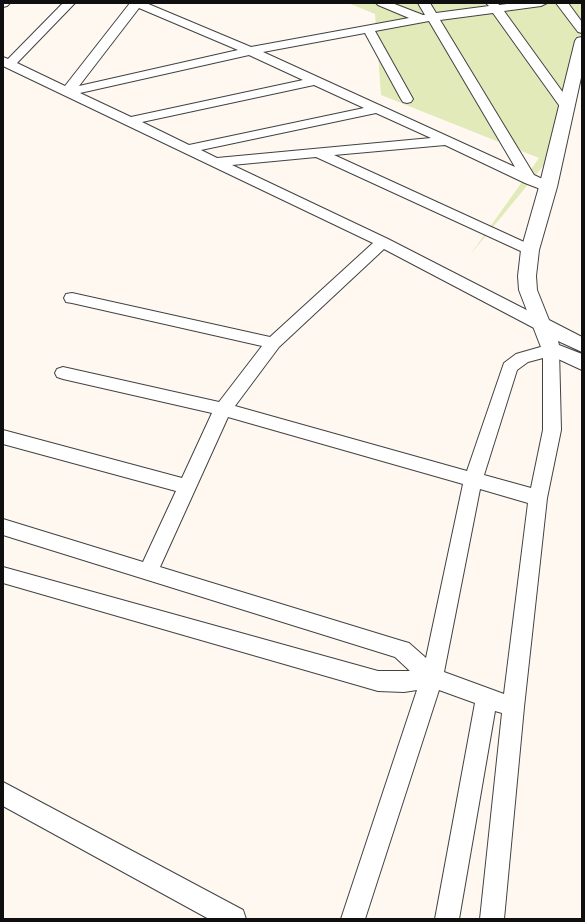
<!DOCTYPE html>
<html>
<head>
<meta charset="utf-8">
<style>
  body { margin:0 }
  #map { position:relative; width:585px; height:922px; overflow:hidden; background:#fff8f1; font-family:"Libre Baskerville",serif }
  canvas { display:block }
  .frame { position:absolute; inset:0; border:4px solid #0f0f0f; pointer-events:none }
</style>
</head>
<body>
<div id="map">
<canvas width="585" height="922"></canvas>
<div class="frame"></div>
</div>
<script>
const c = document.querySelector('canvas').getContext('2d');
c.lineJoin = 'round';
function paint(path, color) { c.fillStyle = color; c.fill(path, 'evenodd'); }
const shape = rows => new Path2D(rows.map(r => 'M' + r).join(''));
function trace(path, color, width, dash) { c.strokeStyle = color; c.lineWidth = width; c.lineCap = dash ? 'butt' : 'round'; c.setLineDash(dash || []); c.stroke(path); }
paint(shape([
  [348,3,582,3,582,49,558,148,470,255,539,158,381,95,375,14]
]), '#e2eaba');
const minor = shape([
  [3,3,10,3,7,6,3,7,3,3],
  [63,3,75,3,17,63,65,86,130,3,146,3,251,47,409,18,378,5,376,3,392,3,423,15,425,15,418,3,430,3,436,13,489,6,486,3,498,3,499,5,515,3,547,3,541,6,504,11,572,105,571,108,566,109,561,108,493,13,440,20,534,175,553,184,555,187,553,190,548,191,543,190,525,183,445,145,334,155,535,247,537,250,535,253,530,255,525,253,316,157,232,165,388,239,548,321,550,325,548,329,542,331,536,329,384,249,279,347,235,406,467,471,504,363,516,354,551,344,557,346,559,350,561,430,547,498,524,707,504,919,480,919,502,713,495,711,459,919,435,919,475,703,439,690,365,919,341,919,417,690,404,692,378,691,3,583,3,567,378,671,410,671,395,657,3,535,3,519,143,562,176,491,3,444,3,430,182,478,212,413,63,379,57,377,55,373,57,369,63,367,219,402,262,346,72,303,66,302,64,298,66,294,72,293,270,337,373,243,3,66,3,57,8,59,63,3],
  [139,8,238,50,79,86,139,8],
  [429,21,515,167,263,52,365,33,401,99,403,102,407,103,411,102,413,99,375,31,429,21],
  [249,55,303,80,131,117,80,93,249,55],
  [314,85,364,108,189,145,142,122,314,85],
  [376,113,431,138,217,158,201,150,376,113],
  [543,358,543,430,531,488,484,475,517,370,528,362,543,358],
  [228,417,463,484,426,658,409,643,402,641,160,567,228,417],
  [480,489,528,503,504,694,444,672,480,489],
  [556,3,568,3,582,22,582,33,578,32,556,3],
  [3,782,243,910,246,919,209,919,3,806,3,782]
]);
const tertiary = shape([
  [582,37,582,73,557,187,539,250,536,276,537,290,549,320,582,337,582,352,558,341,559,345,582,354,582,370,556,358,544,355,519,290,518,276,521,250,539,187,575,41,577,38,582,37]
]);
trace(minor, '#424242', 2);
trace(tertiary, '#424242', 2);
paint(minor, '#fff');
paint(tertiary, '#fff');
</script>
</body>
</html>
